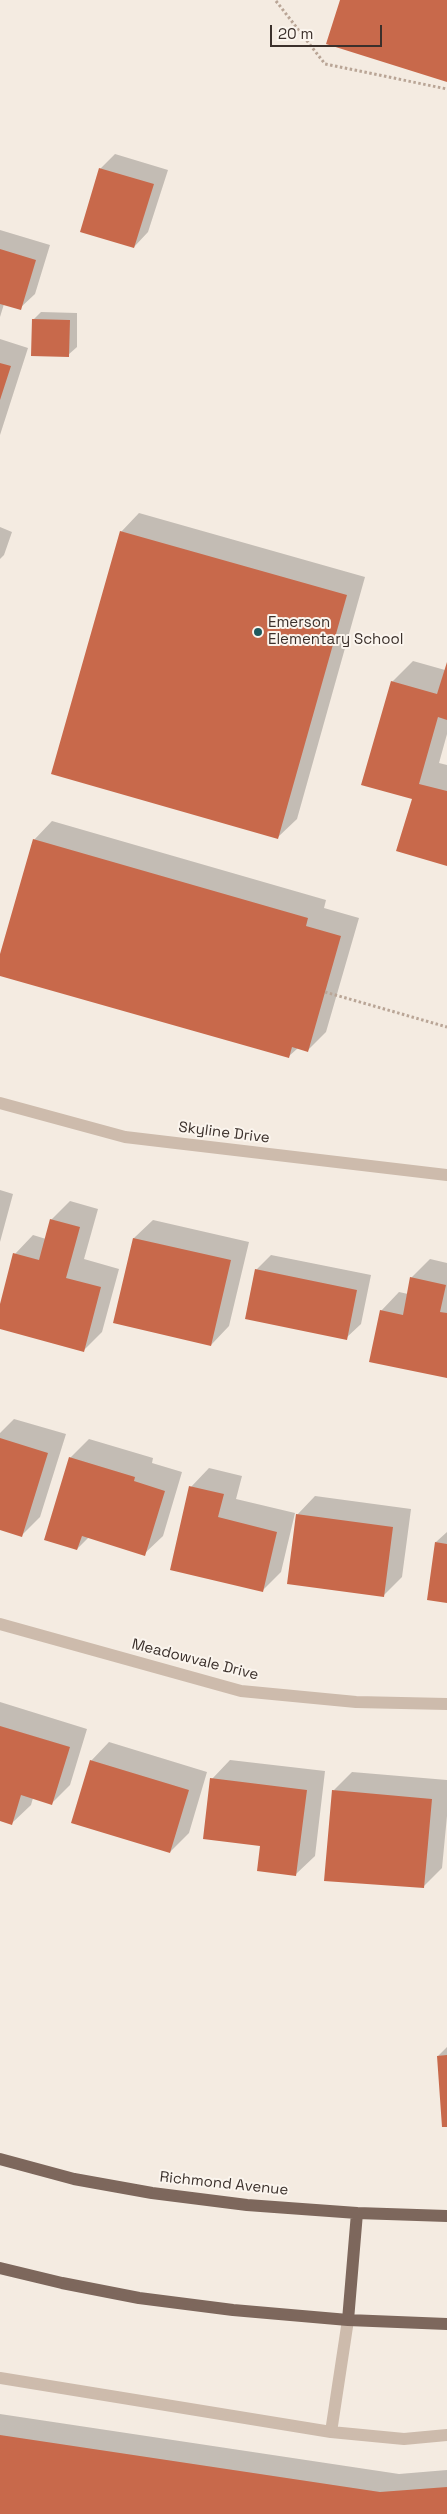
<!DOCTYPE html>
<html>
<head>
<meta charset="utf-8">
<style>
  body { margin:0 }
  #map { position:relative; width:447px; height:2514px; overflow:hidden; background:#f4ebe1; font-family:"Space Grotesk",sans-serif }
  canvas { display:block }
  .scale { position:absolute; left:270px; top:25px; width:112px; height:22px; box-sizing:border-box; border:2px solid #3b302b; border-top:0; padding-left:6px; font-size:15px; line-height:18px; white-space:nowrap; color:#3b302b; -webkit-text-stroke:4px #fbf5ee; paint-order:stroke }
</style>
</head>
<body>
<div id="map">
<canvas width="447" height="2514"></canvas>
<div class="scale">20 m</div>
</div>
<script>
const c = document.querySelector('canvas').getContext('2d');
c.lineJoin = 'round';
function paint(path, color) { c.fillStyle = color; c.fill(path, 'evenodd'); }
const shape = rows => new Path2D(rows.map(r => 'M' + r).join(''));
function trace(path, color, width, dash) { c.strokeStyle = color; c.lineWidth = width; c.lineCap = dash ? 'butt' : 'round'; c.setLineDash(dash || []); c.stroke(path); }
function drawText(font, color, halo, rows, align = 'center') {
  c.font = font + ' "Space Grotesk",sans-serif'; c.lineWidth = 4; c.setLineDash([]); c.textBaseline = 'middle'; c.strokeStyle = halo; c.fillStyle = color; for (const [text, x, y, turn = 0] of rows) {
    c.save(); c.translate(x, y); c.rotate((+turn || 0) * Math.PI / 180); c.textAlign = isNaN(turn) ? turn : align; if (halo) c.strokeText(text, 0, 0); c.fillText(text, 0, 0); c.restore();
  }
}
paint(shape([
  [115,154,168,170,148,232,134,247,100,169],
  [0,230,50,245,35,294,20,308,4,304,0,317],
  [41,312,77,313,77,347,68,355,33,320],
  [0,339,28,348,0,435],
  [139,513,365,577,297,819,278,837,121,532],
  [0,527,12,532,4,555,0,559],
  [413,661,445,670,447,665,447,734,439,763,447,765,447,864,414,798,392,682],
  [52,821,326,900,324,908,359,918,326,1032,308,1050,298,1048,288,1057,0,975,0,959,34,840],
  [0,1190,13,1194,0,1242],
  [70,1201,98,1209,84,1259,119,1269,102,1332,83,1351,0,1328,0,1309,15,1254,33,1235,46,1239,51,1220],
  [153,1220,249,1242,229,1326,211,1345,115,1322,134,1238],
  [271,1255,371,1275,361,1324,346,1338,256,1270],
  [430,1259,447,1263,447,1377,381,1311,399,1292,408,1294,411,1278],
  [14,1419,66,1434,40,1517,22,1535,0,1529,0,1433],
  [89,1439,153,1458,152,1463,182,1472,163,1536,144,1554,89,1537,77,1549,70,1458],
  [209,1468,242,1476,236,1499,295,1513,281,1572,262,1591,191,1487],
  [315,1496,411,1509,402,1577,383,1596,297,1515],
  [447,1532,447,1602,436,1542],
  [0,1702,87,1729,70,1785,52,1803,33,1798,31,1805,12,1823,0,1820],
  [109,1742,207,1772,189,1833,170,1852,91,1761],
  [230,1760,325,1771,315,1856,296,1874,261,1845,212,1779],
  [352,1772,447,1780,447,1816,442,1868,423,1887,334,1790],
  [447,2047,447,2126,438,2056],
  [0,2414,399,2474,447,2470,447,2514,0,2514]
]), '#0003');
paint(shape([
  [340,0,447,0,447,82,326,44],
  [99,168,154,184,134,248,80,232],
  [0,249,36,260,21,310,0,304],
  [32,319,70,320,69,357,31,356],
  [0,363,11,366,0,400],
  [120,531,347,595,278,839,51,774],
  [447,662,447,720,438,717,419,784,447,791,447,866,396,851,412,799,361,785,391,681,437,694],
  [33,839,308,918,306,926,341,936,308,1052,292,1047,289,1058,0,976,0,954],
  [50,1219,80,1227,66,1278,101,1287,84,1352,0,1329,0,1304,13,1253,39,1260],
  [133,1238,231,1260,211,1346,113,1323],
  [255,1269,357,1290,347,1340,245,1319],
  [410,1277,446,1285,440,1312,447,1313,447,1378,369,1362,380,1310,403,1315],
  [0,1438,48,1453,22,1537,0,1530],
  [69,1457,135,1477,134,1481,165,1491,145,1556,82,1536,77,1550,44,1540],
  [189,1486,224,1494,218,1517,277,1532,263,1592,170,1570],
  [296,1514,393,1527,384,1597,287,1584],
  [435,1542,447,1544,447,1603,427,1600],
  [0,1726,70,1747,52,1805,21,1795,12,1825,0,1821],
  [90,1760,189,1790,170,1853,71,1823],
  [210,1778,307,1790,296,1876,257,1871,260,1846,203,1839],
  [332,1790,432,1799,424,1888,324,1881],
  [447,2055,447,2127,442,2127,437,2056],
  [0,2435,380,2492,447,2487,447,2514,0,2514]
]), '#c8694b');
trace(shape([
  [276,1,325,64,447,89],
  [325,992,447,1027]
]), '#b9a596', 3, [2.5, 2.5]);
trace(shape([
  [0,1103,125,1137,447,1175],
  [0,1624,241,1691,356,1702,447,1704],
  [0,2378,331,2432,404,2439,447,2435],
  [331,2432,348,2320]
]), '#cdbbac', 12);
trace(shape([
  [0,2159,74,2179,152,2193,247,2205,357,2213,447,2216],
  [0,2268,62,2283,139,2298,233,2310,348,2320,447,2324],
  [348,2320,357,2213]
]), '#7d675c', 12);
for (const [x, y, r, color] of [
  [258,632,5,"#1f5a5e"]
]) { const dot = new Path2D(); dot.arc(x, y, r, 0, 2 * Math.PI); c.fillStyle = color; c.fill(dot); trace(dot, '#fbf5ee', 2); }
drawText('15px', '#3b302b', '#fbf5ee', [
  ["Emerson",268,623],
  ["Elementary School",268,640]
], 'left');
drawText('15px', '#3b302b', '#fbf5ee', [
  ["Skyline Drive",224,1133,7],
  ["Meadowvale Drive",195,1660,14],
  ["Richmond Avenue",224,2184,6]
]);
</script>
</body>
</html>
